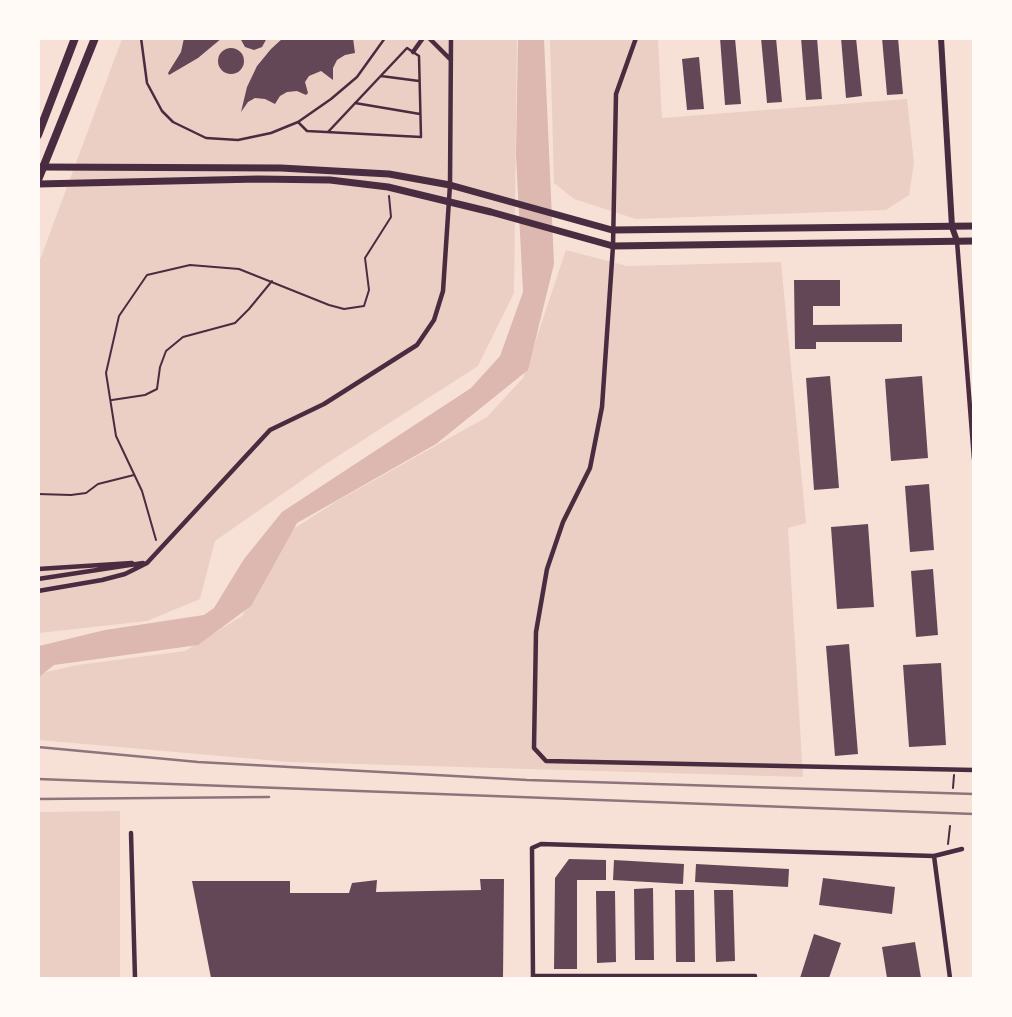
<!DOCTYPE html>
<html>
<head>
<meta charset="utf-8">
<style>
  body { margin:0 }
  #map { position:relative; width:1012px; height:1017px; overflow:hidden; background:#f7e1d7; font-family:Arial,sans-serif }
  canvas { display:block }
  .frame { position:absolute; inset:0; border:40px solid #fffaf5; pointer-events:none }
</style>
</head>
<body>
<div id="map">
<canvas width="1012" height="1017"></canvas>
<div class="frame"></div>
</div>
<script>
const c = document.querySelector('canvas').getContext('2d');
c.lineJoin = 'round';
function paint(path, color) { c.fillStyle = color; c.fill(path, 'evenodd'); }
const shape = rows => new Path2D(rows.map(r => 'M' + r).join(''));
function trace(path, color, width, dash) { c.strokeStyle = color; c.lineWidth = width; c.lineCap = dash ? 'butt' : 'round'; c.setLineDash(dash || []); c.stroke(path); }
paint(shape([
  [122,39,517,39,514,293,478,366,324,465,215,541,200,599,147,621,39,633,38,265],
  [550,39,658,39,662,118,907,99,914,163,909,195,886,210,636,219,574,199,554,183],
  [566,250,627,266,781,262,806,523,788,528,803,777,289,762,39,740,38,674,77,665,185,651,242,616,290,531,337,501,487,417,523,378],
  [120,811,120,978,39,978,39,812]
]), '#ebcfc5');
paint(shape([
  [518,39,544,39,554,264,528,370,436,444,297,523,251,606,198,645,54,665,39,677,39,646,105,630,204,615,214,608,244,559,282,512,471,388,500,356,523,292,516,155]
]), '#dcb8b0');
paint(shape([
  [184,38,222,38,198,58,169,75,168,73,181,52],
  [240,38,267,38,262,47,254,50,245,47],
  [283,38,353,38,355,53,345,55,337,60,333,68,333,80,321,71,309,76,305,82,308,93,306,95,297,91,287,92,280,96,275,104,265,99,255,98,248,102,241,112,247,87,257,66,271,49],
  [720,38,735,38,741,104,725,105],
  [761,38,776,38,782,102,767,103],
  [801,38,817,38,822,99,806,100],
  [841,38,856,38,862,96,846,98],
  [882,38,898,38,903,94,887,95],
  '218 61a13 13 0 1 1 26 0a13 13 0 1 1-26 0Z',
  [699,57,704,109,687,110,682,59],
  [794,280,840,280,840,306,813,306,813,325,902,324,902,342,816,342,816,349,795,349],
  [830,376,839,488,814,490,806,378],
  [922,376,928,458,891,461,885,379],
  [929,484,934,550,910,552,905,486],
  [868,524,874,607,837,609,831,527],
  [933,569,938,635,916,637,911,571],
  [849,644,858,754,835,756,826,646],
  [941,663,946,745,909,747,903,665],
  [569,859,606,860,606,880,577,880,577,969,554,969,555,878],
  [614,860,684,864,683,884,613,880],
  [696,864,789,869,788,887,695,882],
  [823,878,895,887,892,914,819,905],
  [480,879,504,879,503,978,211,978,192,881,290,881,290,893,349,893,352,883,377,880,376,892,481,890],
  [653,888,654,960,635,960,634,889],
  [675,890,694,890,695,962,676,962],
  [714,890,733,890,735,961,716,962],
  [596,891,615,891,616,962,597,963],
  [814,934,841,943,829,978,800,978],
  [915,942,921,978,887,978,882,947]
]), '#644757');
trace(shape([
  [112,400,145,395,157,389,160,367,166,351,183,337,235,323,249,309,272,281],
  [38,494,71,495,86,493,98,484,134,475],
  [156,540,142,491,116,436,106,373,119,316,147,275,190,265,239,269,329,305,344,309,364,306,369,290,365,258,391,217,389,196],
  [953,788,954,775],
  [948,844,950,826]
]), '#4a2c40', 2);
trace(shape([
  [141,38,147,83,162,111,173,122,206,138,238,140,271,133,298,122,331,99,357,77,385,38],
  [381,76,419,81],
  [355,103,420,114],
  [298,122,307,131,421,137,419,56,407,48,328,132]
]), '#4a2c40', 2.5);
trace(shape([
  [429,38,451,60],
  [636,38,616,94,613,246,602,407,590,468,563,522,547,569,536,632,534,748,546,761,974,770],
  [413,52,423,38],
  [957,241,974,459],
  [38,569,132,563],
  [38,579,143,563],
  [38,591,102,580,125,574,147,563,270,430,324,404,417,345,434,320,443,291,450,185,451,38],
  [131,833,135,978],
  [934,856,950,978],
  [533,976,755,976],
  [533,978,532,848,541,844,934,856,962,849]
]), '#4a2c40', 4.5);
trace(shape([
  [941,38,952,227,957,241]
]), '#4a2c40', 6);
trace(shape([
  [38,167,281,168,389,174,450,185,612,230,974,226],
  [38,184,258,179,330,180,388,187,491,212,613,246,974,241]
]), '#4a2c40', 7);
trace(shape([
  [38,135,75,38],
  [38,180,95,38]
]), '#4a2c40', 8);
trace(shape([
  [38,747,198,762,527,780,974,794],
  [38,779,974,814],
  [38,799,269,797]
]), '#8f747c', 2.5);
</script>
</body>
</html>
